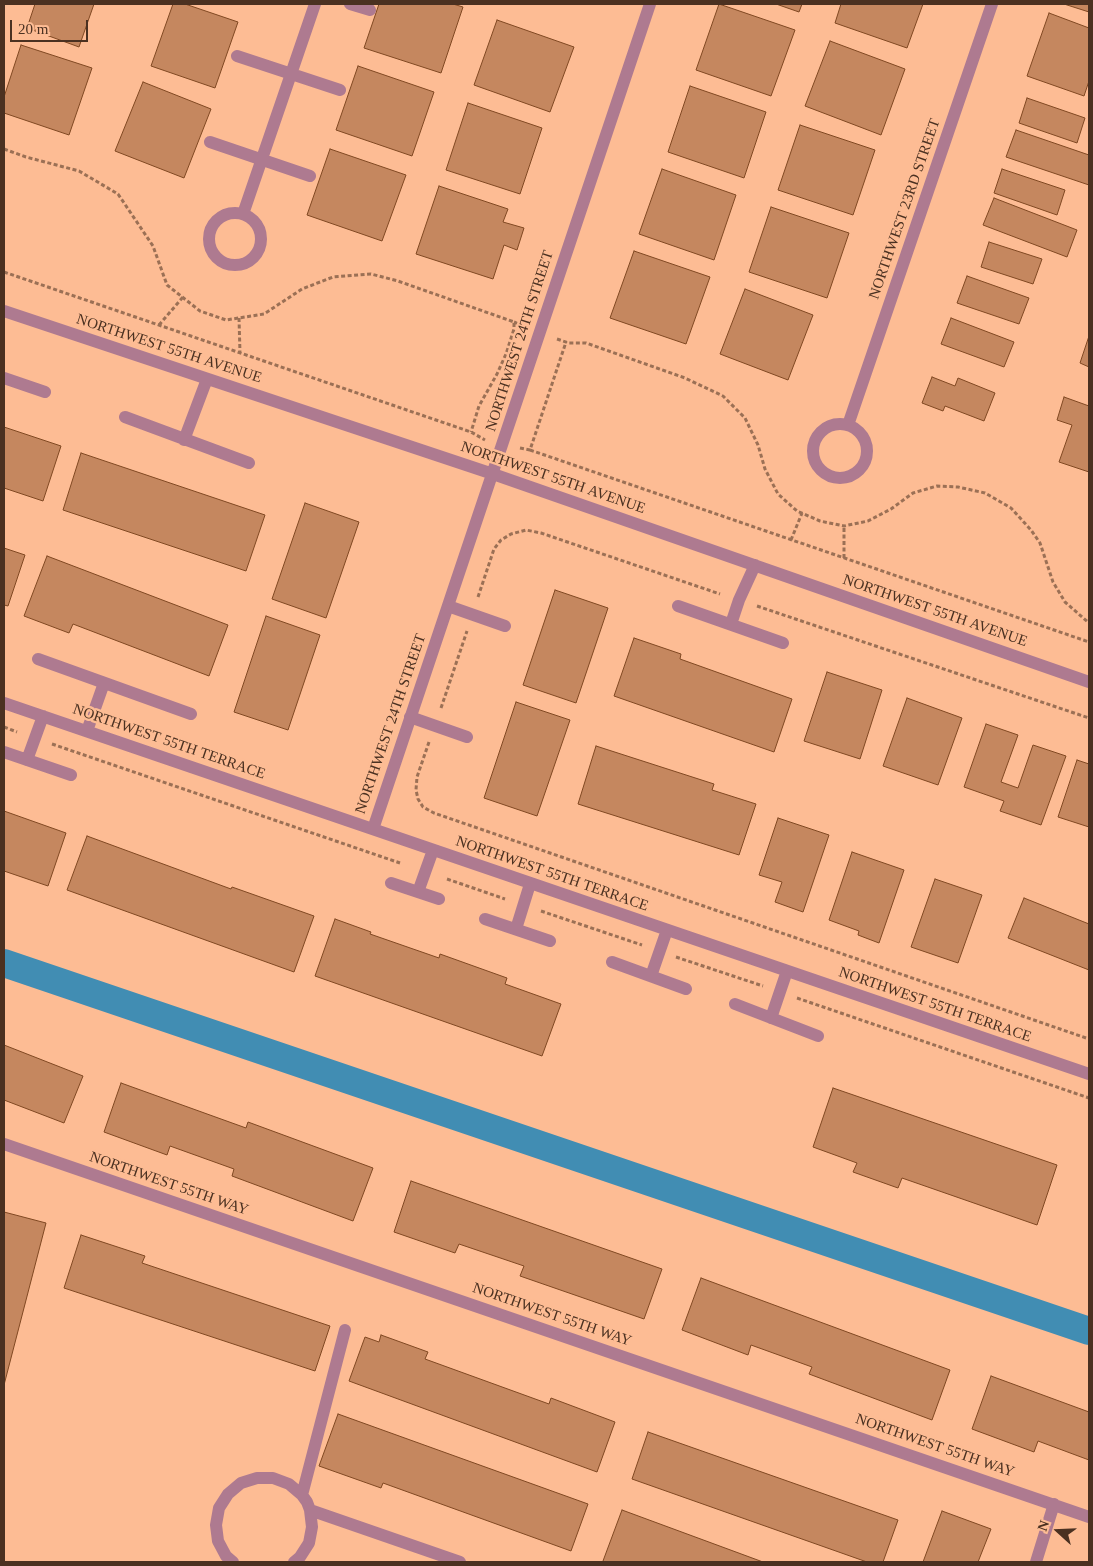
<!DOCTYPE html>
<html>
<head>
<meta charset="utf-8">
<style>
  body { margin:0 }
  #map { position:relative; width:1093px; height:1566px; overflow:hidden; background:#fdbc94; font-family:Georgia,serif }
  canvas { display:block }
  .frame { position:absolute; inset:0; border:5px solid #4b3121; pointer-events:none }
  .north { position:absolute; left:1033px; top:1506px; width:50px; height:50px; -webkit-text-stroke:4px #fdbc94; paint-order:stroke; rotate:290deg; font-size:14px; font-weight:700; line-height:20px; text-align:center; color:#4b3121 }
  .north::after { content:''; display:block; margin:auto; width:18px; height:22px; background:#4b3121; clip-path:polygon(50% 0,100% 100%,50% 72%,0 100%) }
  .scale { position:absolute; left:10px; top:20px; width:78px; height:22px; box-sizing:border-box; border:2px solid #4b3121; border-top:0; padding-left:6px; font-size:15px; line-height:18px; white-space:nowrap; color:#4b3121; -webkit-text-stroke:4px #fdbc94; paint-order:stroke }
</style>
</head>
<body>
<div id="map">
<canvas width="1093" height="1566"></canvas>
<div class="frame"></div>
<div class="north">N</div>
<div class="scale">20 m</div>
</div>
<script>
const c = document.querySelector('canvas').getContext('2d');
c.lineJoin = 'round';
const shape = rows => new Path2D(rows.map(r => 'M' + r).join(''));
function trace(path, color, width, dash) { c.strokeStyle = color; c.lineWidth = width; c.lineCap = dash ? 'butt' : 'round'; c.setLineDash(dash || []); c.stroke(path); }
function paint(path, color) { c.fillStyle = color; c.fill(path, 'evenodd'); }
function drawText(font, color, halo, rows, align = 'center') {
  c.font = font + ' Georgia,serif'; c.lineWidth = 5; c.setLineDash([]); c.textBaseline = 'middle'; c.strokeStyle = halo; c.fillStyle = color; for (const [text, x, y, turn = 0] of rows) {
    c.save(); c.translate(x, y); c.rotate((+turn || 0) * Math.PI / 180); c.textAlign = isNaN(turn) ? turn : align; if (halo) c.strokeText(text, 0, 0); c.fillText(text, 0, 0); c.restore();
  }
}
trace(shape([
  [4,963,1089,1331]
]), '#418db3', 28);
const building = shape([
  [35,4,94,4,79,47,27,28,35,4],
  [173,4,185,4,238,22,215,88,151,66,173,4],
  [379,4,453,4,463,7,441,73,364,48,379,4],
  [719,4,795,30,771,96,696,70,719,4],
  [776,4,802,4,799,12,776,4],
  [841,4,923,4,907,48,835,23,841,4],
  [1064,4,1089,4,1089,12,1064,4],
  [1049,13,1089,28,1089,81,1084,96,1027,76,1049,13],
  [497,20,574,47,550,112,474,85,497,20],
  [830,41,905,69,881,135,805,106,830,41],
  [21,45,92,68,69,135,4,113,4,97,21,45],
  [358,66,434,92,412,156,336,130,358,66],
  [143,82,211,109,184,178,115,151,143,82],
  [690,86,766,112,744,178,668,152,690,86],
  [1027,98,1085,118,1077,143,1019,123,1027,98],
  [468,103,542,128,520,194,446,170,468,103],
  [800,125,875,150,853,215,778,190,800,125],
  [1016,130,1089,155,1089,185,1006,157,1016,130],
  [330,149,406,175,382,241,307,215,330,149],
  [662,169,736,195,714,260,639,234,662,169],
  [1002,169,1065,190,1057,215,994,193,1002,169],
  [439,186,508,209,503,222,524,228,517,250,504,245,493,279,416,254,439,186],
  [994,198,1077,230,1067,257,983,225,994,198],
  [771,207,849,233,827,298,749,272,771,207],
  [989,242,1042,259,1033,284,981,267,989,242],
  [634,251,710,277,686,344,610,318,634,251],
  [967,276,1029,298,1019,324,957,303,967,276],
  [745,289,813,315,788,380,720,354,745,289],
  [951,318,1014,342,1004,367,941,344,951,318],
  [1089,336,1089,367,1080,363,1089,336],
  [932,377,955,386,958,378,995,393,984,421,945,406,943,411,922,403,932,377],
  [1064,397,1089,406,1089,472,1059,462,1072,425,1057,420,1064,397],
  [4,427,61,446,43,501,4,488,4,427],
  [81,453,265,515,246,571,63,510,81,453],
  [305,503,359,522,326,618,272,599,305,503],
  [4,548,25,555,8,606,4,605,4,548],
  [47,556,228,625,209,676,73,624,69,633,24,616,47,556],
  [555,590,608,608,576,703,523,685,555,590],
  [266,616,320,635,288,730,234,712,266,616],
  [634,638,681,654,680,659,792,699,774,752,614,696,634,638],
  [827,672,882,690,860,759,804,741,827,672],
  [907,698,962,718,938,785,883,766,907,698],
  [516,702,570,720,537,816,484,798,516,702],
  [986,724,1018,735,1001,782,1018,788,1033,745,1066,756,1041,825,1000,811,1004,801,964,787,986,724],
  [596,746,714,784,712,790,756,804,739,855,578,804,596,746],
  [1077,760,1089,764,1089,827,1058,817,1077,760],
  [4,811,66,833,48,886,4,871,4,811],
  [778,818,829,835,803,912,775,902,782,882,759,875,778,818],
  [87,836,231,889,232,887,314,916,294,972,67,890,87,836],
  [852,852,904,870,879,943,858,935,859,931,829,920,852,852],
  [935,879,982,895,958,963,911,947,935,879],
  [1024,898,1089,924,1089,970,1008,938,1024,898],
  [335,919,371,932,370,934,439,958,440,954,507,978,505,984,561,1004,542,1056,315,976,335,919],
  [4,1045,83,1076,64,1123,4,1100,4,1045],
  [121,1083,246,1128,248,1122,373,1168,353,1221,232,1176,234,1169,170,1146,167,1155,104,1132,121,1083],
  [833,1088,1057,1165,1037,1225,902,1178,898,1188,853,1172,857,1163,813,1147,833,1088],
  [411,1181,662,1269,644,1319,520,1276,524,1266,459,1244,455,1253,394,1232,411,1181],
  [4,1212,46,1223,4,1385,4,1212],
  [81,1235,145,1256,142,1263,330,1326,315,1371,64,1288,81,1235],
  [701,1278,950,1370,932,1420,809,1374,812,1367,751,1345,748,1355,682,1330,701,1278],
  [381,1335,428,1352,425,1359,549,1404,551,1398,615,1422,597,1472,349,1381,365,1337,379,1342,381,1335],
  [991,1376,1089,1412,1089,1460,1038,1441,1034,1452,972,1429,991,1376],
  [338,1414,588,1504,571,1551,383,1483,381,1488,319,1466,338,1414],
  [648,1432,898,1520,883,1562,867,1562,632,1479,648,1432],
  [622,1510,763,1562,605,1562,603,1561,622,1510],
  [942,1511,991,1529,978,1562,923,1562,942,1511]
]);
paint(building, '#c5875f');
trace(building, '#804822', 1);
trace(shape([
  [4,149,26,157,79,171,118,194,153,246,167,285,200,311,226,320,264,314,302,289,333,277,371,274,398,281,514,322,514,329,506,354,497,374,479,406,471,432],
  [4,272,471,432,485,440],
  [239,318,240,353],
  [514,322,521,325],
  [159,325,183,297],
  [557,339,569,343,586,343,685,378,723,396,745,418,758,445,765,469,778,494,797,511,820,521,844,526,868,521,891,509,913,493,937,486,958,487,985,493,1011,508,1031,530,1040,543,1053,582,1065,602,1089,623],
  [520,448,530,450,566,342],
  [530,450,1089,642],
  [791,540,802,513],
  [844,558,844,526],
  [478,597,494,549,501,540,511,534,526,530,541,533,720,594],
  [757,606,1089,718],
  [441,708,467,631],
  [4,727,17,732],
  [429,742,417,777,416,790,418,799,423,807,434,813,1089,1039],
  [52,744,400,863],
  [447,879,505,899],
  [541,911,642,945],
  [676,957,763,986],
  [797,998,1089,1098]
]), '#9b7055', 3, [4, 2.5]);
trace(shape([
  [350,4,370,10],
  [237,56,340,90],
  [210,142,310,176],
  '209 239a26 26 0 1 1 52 0a26 26 0 1 1-52 0Z',
  [243,214,315,4],
  [4,311,493,474,1089,682],
  [4,378,45,392],
  [125,417,249,463],
  '813 451a27 27 0 1 1 54 0a27 27 0 1 1-54 0Z',
  [848,425,992,4],
  [184,440,207,379],
  [448,606,505,626],
  [678,606,783,643],
  [731,624,739,600,755,565],
  [38,659,191,714],
  [4,703,1089,1074],
  [410,717,467,737],
  [87,731,104,683],
  [4,752,71,775],
  [27,760,43,716],
  [373,829,650,4],
  [391,883,439,899],
  [418,892,433,850],
  [485,919,550,941],
  [516,929,530,884],
  [612,962,686,989],
  [651,976,667,930],
  [735,1004,818,1036],
  [771,1018,787,971],
  [4,1144,1089,1517],
  [302,1495,345,1330],
  [310,1510,460,1562],
  [233,1562,226,1556,218,1541,216,1525,219,1508,228,1494,241,1483,257,1478,273,1478,289,1484,302,1495,307,1502,310,1510,312,1527,309,1543,300,1557,294,1562],
  [1036,1562,1054,1504]
]), '#ae7a90', 12);
drawText('15px', '#4b3121', '#fdbc94', [
  ["NORTHWEST 23RD STREET",905,209,-71],
  ["NORTHWEST 24TH STREET",520,341,-72],
  ["NORTHWEST 55TH AVENUE",169,349,18],
  ["NORTHWEST 55TH AVENUE",553,478,19],
  ["NORTHWEST 55TH AVENUE",935,611,19],
  ["NORTHWEST 24TH STREET",391,724,-71],
  ["NORTHWEST 55TH TERRACE",169,742,19],
  ["NORTHWEST 55TH TERRACE",552,874,19],
  ["NORTHWEST 55TH TERRACE",935,1005,19],
  ["NORTHWEST 55TH WAY",169,1184,19],
  ["NORTHWEST 55TH WAY",552,1315,19],
  ["NORTHWEST 55TH WAY",935,1446,19]
]);
</script>
</body>
</html>
